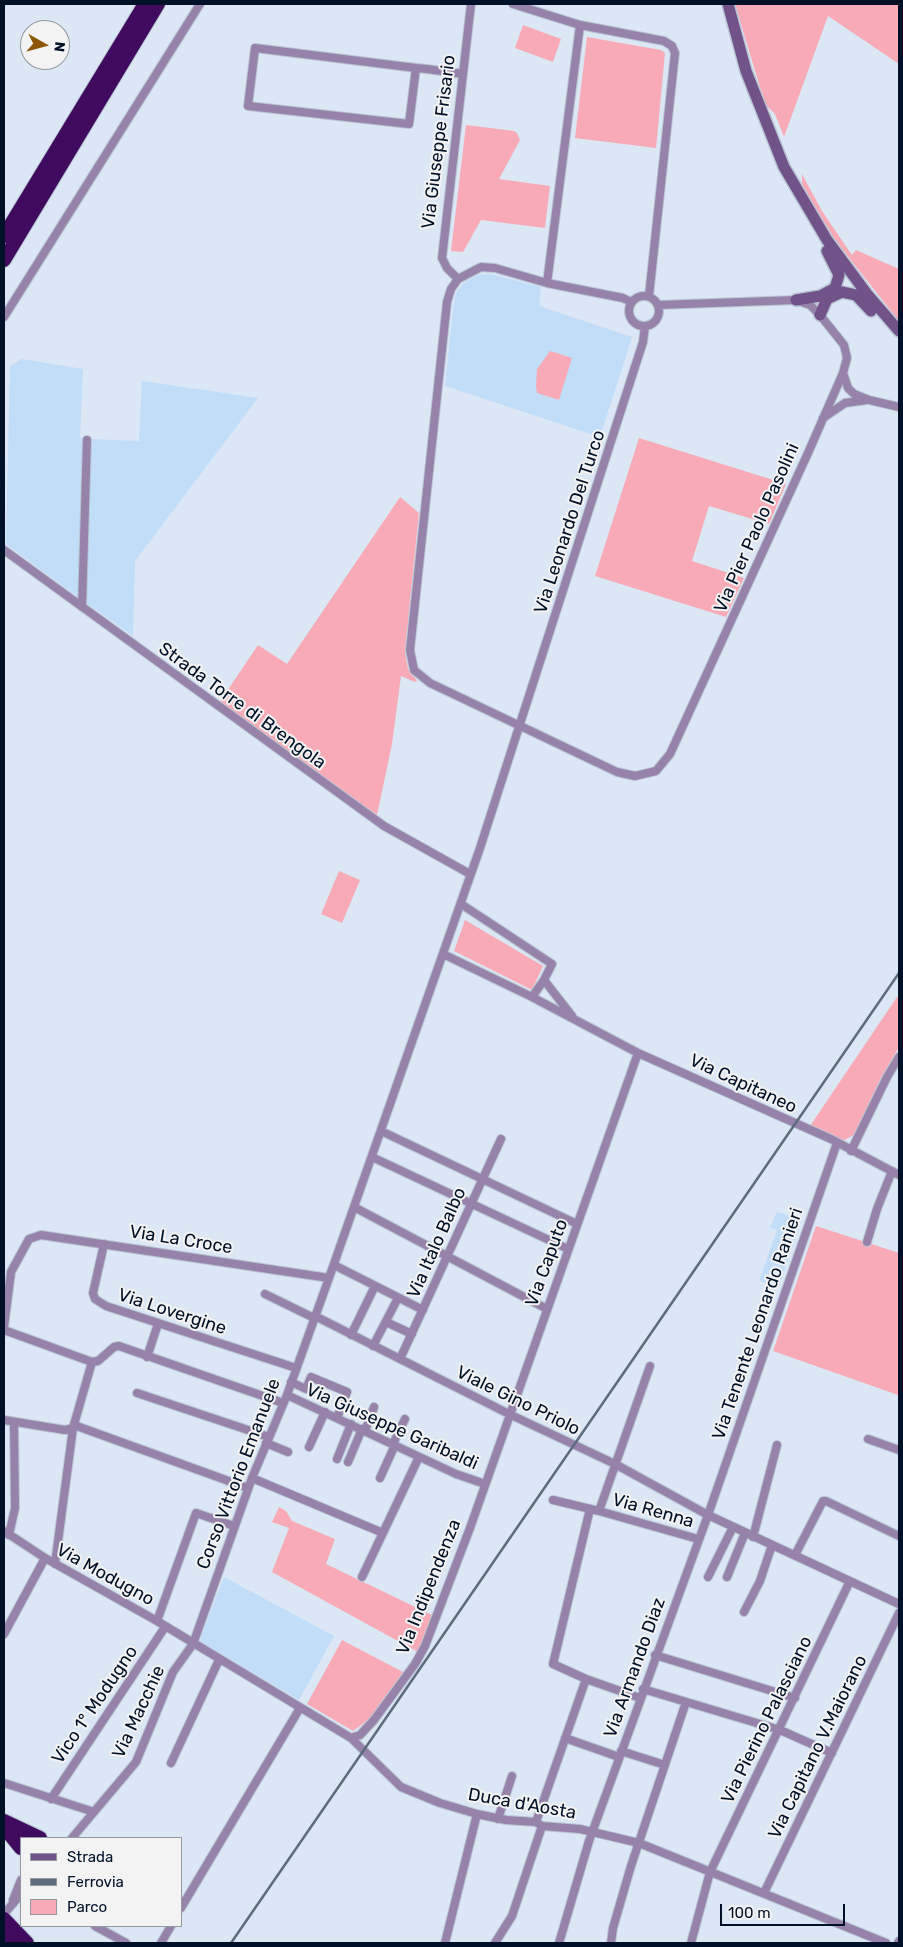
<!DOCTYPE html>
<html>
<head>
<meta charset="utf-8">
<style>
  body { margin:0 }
  #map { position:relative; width:903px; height:1947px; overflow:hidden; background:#dbe7f4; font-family:Rubik,sans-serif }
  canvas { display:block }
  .frame { position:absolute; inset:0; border:5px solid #001127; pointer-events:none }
  .legend { position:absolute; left:20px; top:1837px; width:162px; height:90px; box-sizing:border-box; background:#f3f3f3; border:1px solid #9299a1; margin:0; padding:6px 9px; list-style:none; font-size:15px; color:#001127 }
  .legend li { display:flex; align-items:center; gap:10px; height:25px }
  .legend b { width:25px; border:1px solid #9299a1 }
  .north { position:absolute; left:20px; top:20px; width:50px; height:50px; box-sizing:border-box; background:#f3f3f3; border:1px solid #9299a1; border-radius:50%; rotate:97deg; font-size:14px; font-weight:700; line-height:20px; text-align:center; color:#001127 }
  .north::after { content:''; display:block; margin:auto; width:18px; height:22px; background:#8c5807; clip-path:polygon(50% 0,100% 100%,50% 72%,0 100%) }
  .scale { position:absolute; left:720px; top:1904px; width:125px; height:22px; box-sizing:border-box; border:2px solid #001127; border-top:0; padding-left:6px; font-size:15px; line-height:18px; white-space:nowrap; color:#001127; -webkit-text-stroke:4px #f3f3f3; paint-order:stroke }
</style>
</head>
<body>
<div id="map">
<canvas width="903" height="1947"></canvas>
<div class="frame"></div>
<ul class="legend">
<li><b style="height:6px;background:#71538a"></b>Strada</li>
<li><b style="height:6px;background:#5d6c7e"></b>Ferrovia</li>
<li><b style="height:14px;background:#f8abb7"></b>Parco</li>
</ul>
<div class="north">N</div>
<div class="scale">100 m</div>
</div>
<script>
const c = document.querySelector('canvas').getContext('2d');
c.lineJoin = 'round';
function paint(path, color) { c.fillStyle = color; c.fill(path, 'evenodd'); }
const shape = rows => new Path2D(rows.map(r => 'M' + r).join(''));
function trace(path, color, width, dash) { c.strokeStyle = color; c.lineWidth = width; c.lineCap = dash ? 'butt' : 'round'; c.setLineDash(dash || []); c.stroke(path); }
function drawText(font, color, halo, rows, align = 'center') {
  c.font = font + ' Rubik,sans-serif'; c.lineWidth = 4; c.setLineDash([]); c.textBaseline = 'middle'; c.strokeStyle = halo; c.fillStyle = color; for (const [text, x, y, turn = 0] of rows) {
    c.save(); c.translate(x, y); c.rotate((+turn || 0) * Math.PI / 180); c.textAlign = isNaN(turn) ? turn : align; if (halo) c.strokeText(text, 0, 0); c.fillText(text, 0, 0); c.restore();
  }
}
paint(shape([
  [490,274,541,287,539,306,632,337,600,437,445,386,454,302,457,291,466,281,478,275],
  [22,359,83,369,80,438,84,438,79,598,6,544,10,366],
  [142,381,258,398,135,561,133,636,85,602,90,439,139,441],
  [777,1212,802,1219,779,1287,759,1281,777,1230,770,1228],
  [224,1577,334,1636,299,1700,201,1642,201,1637]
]), '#c2ddf8');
paint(shape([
  [735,4,899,4,899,64,828,16,784,137,775,114,765,104],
  [523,25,561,39,553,62,515,48],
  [587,37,661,50,665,53,656,148,575,138],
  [466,125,514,131,517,133,520,140,499,179,550,186,545,228,481,220,463,252,451,251],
  [802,174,822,211,852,255,856,250,899,269,899,321,835,240,802,186],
  [550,351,572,358,559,400,537,393,536,387,537,369],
  [639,438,786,484,769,524,709,506,692,561,744,578,726,617,595,576],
  [400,497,419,513,405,651,408,669,417,681,415,682,401,676,392,744,377,815,219,703,258,645,287,664],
  [339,871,360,880,342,923,321,914],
  [465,920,543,966,532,990,454,951],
  [897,997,899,998,899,1047,881,1078,854,1135,842,1141,810,1126],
  [816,1226,899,1253,898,1395,773,1351],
  [279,1507,286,1511,292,1521,335,1539,326,1564,434,1616,418,1652,272,1572,289,1528,272,1522],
  [342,1640,403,1672,375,1715,353,1731,307,1704]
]), '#f8abb7');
const street = shape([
  [513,4,580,25,664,41,672,46,675,53,649,296],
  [416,68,409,124,248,106,255,48,416,68,427,69,463,74],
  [458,279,447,268,442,258,471,4],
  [547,283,580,25],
  '629 311a15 15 0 1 1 30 0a15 15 0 1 1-30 0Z',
  [631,302,623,298,547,283,495,268,481,267,458,279,451,289,447,302,410,650,414,670,430,683,617,772,635,776,656,771,670,754,808,453,843,373,847,358,844,345,820,315,810,305,796,300,658,305],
  [4,317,200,4],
  [843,373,848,388,854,394,869,400,899,407],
  [823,418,845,403,867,400],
  [4,550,384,826,470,874],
  [82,607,87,440],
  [461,904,552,964,544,980,532,997],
  [443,954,532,997,638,1053,831,1139,899,1175],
  [544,980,572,1016],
  [381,1131,577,1224],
  [851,1151,887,1077,899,1057],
  [372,1157,568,1249],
  [354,1207,547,1309],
  [867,1242,877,1209,892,1171],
  [104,1244,93,1293,95,1299,106,1306,296,1368],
  [334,1265,423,1310],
  [265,1294,314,1318],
  [315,1316,509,1414,615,1464,708,1515,899,1604],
  [386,1322,412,1334],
  [4,1327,11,1272,29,1239,41,1235,329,1278],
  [4,1330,92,1362],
  [351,1335,375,1286],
  [373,1346,398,1298],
  [147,1357,158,1324],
  [400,1359,501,1139],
  [92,1362,98,1361,114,1347,119,1346,283,1403],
  [291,1382,306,1389,311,1377,347,1392,337,1418],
  [137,1393,269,1437],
  [287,1395,456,1474,485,1484],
  [4,1420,65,1430,73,1428],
  [74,1425,248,1488],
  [365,1431,374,1407],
  [868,1439,899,1450],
  [266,1443,288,1452],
  [393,1444,405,1419],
  [309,1447,325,1412],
  [337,1459,351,1424],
  [348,1462,362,1429],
  [252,1478,383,1533],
  [380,1478,395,1445],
  [553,1500,599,1511,650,1366],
  [590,1509,553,1664,586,1679,640,1698],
  [599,1511,698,1539],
  [4,1531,45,1558,157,1621,351,1738,401,1787,440,1803,477,1814,506,1820,536,1822,542,1826,580,1829,639,1843,886,1943],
  [9,1535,15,1508,14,1424],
  [753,1537,777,1445],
  [795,1555,823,1501,826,1501,899,1536],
  [55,1564,73,1428,92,1362],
  [362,1577,419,1457],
  [708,1577,733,1527],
  [727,1577,745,1533],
  [744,1612,760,1581,772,1545],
  [157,1621,196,1513,234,1526],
  [4,1634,45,1558],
  [655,1655,795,1698],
  [643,1689,780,1730,832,1753],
  [351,1738,360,1735,374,1720,415,1664,425,1646,470,1528,638,1053],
  [565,1738,619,1757],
  [621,1751,665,1765],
  [171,1763,219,1660],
  [4,1783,94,1812],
  [51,1799,165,1627],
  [498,1819,512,1776],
  [536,1822,586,1679],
  [72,1838,136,1762,173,1672,193,1644,252,1478,287,1395,329,1278,480,848,643,342,645,326],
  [764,1893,899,1613],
  [13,1900,21,1880],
  [181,1908,300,1708],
  [4,1914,21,1894],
  [95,1926,126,1943],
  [161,1943,171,1926],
  [445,1943,477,1814],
  [495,1943,512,1916,542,1826],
  [559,1943,589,1841,708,1515,837,1143],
  [611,1943,613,1928,631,1866,686,1702],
  [691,1943,710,1872,850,1581],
  [898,1943,899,1941]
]);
const secondary = shape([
  [728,4,746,71,784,167,827,240,867,294,899,331],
  [796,300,820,296,835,288,839,275,827,251],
  [820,315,827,299,842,292,856,295,871,311]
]);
const highway = shape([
  [4,236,145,4],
  [4,260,158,4],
  [4,1821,40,1838],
  [4,1827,21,1848],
  [4,1919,27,1943],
  [4,1935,12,1943]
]);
trace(street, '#b8c5d3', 10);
trace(secondary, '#b8c5d3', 14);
trace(highway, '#b8c5d3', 16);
trace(street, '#9783a9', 8);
trace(secondary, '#71538a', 11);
trace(highway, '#400b5e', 14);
trace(shape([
  [231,1943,899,973]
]), '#5d6c7e', 2.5);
drawText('18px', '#001127', '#f3f3f3', [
  ["Via Giuseppe Frisario",439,142,-83],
  ["Via Leonardo Del Turco",570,522,-72],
  ["Via Pier Paolo Pasolini",757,528,-66],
  ["Strada Torre di Brengola",242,706,36],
  ["Via Capitaneo",743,1084,25],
  ["Via La Croce",181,1240,9],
  ["Via Italo Balbo",437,1243,-66],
  ["Via Caputo",547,1263,-70],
  ["Via Lovergine",172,1312,18],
  ["Via Tenente Leonardo Ranieri",758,1324,-71],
  ["Viale Gino Priolo",518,1401,26],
  ["Via Giuseppe Garibaldi",392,1427,24],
  ["Corso Vittorio Emanuele",239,1474,-69],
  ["Via Renna",653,1511,16],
  ["Via Modugno",105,1575,29],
  ["Via Indipendenza",429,1587,-68],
  ["Via Armando Diaz",635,1668,-70],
  ["Vico 1° Modugno",95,1705,-56],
  ["Via Macchie",139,1712,-65],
  ["Via Pierino Palasciano",767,1720,-64],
  ["Via Capitano V.Maiorano",818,1747,-64],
  ["Duca d'Aosta",522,1804,10]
]);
</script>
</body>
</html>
